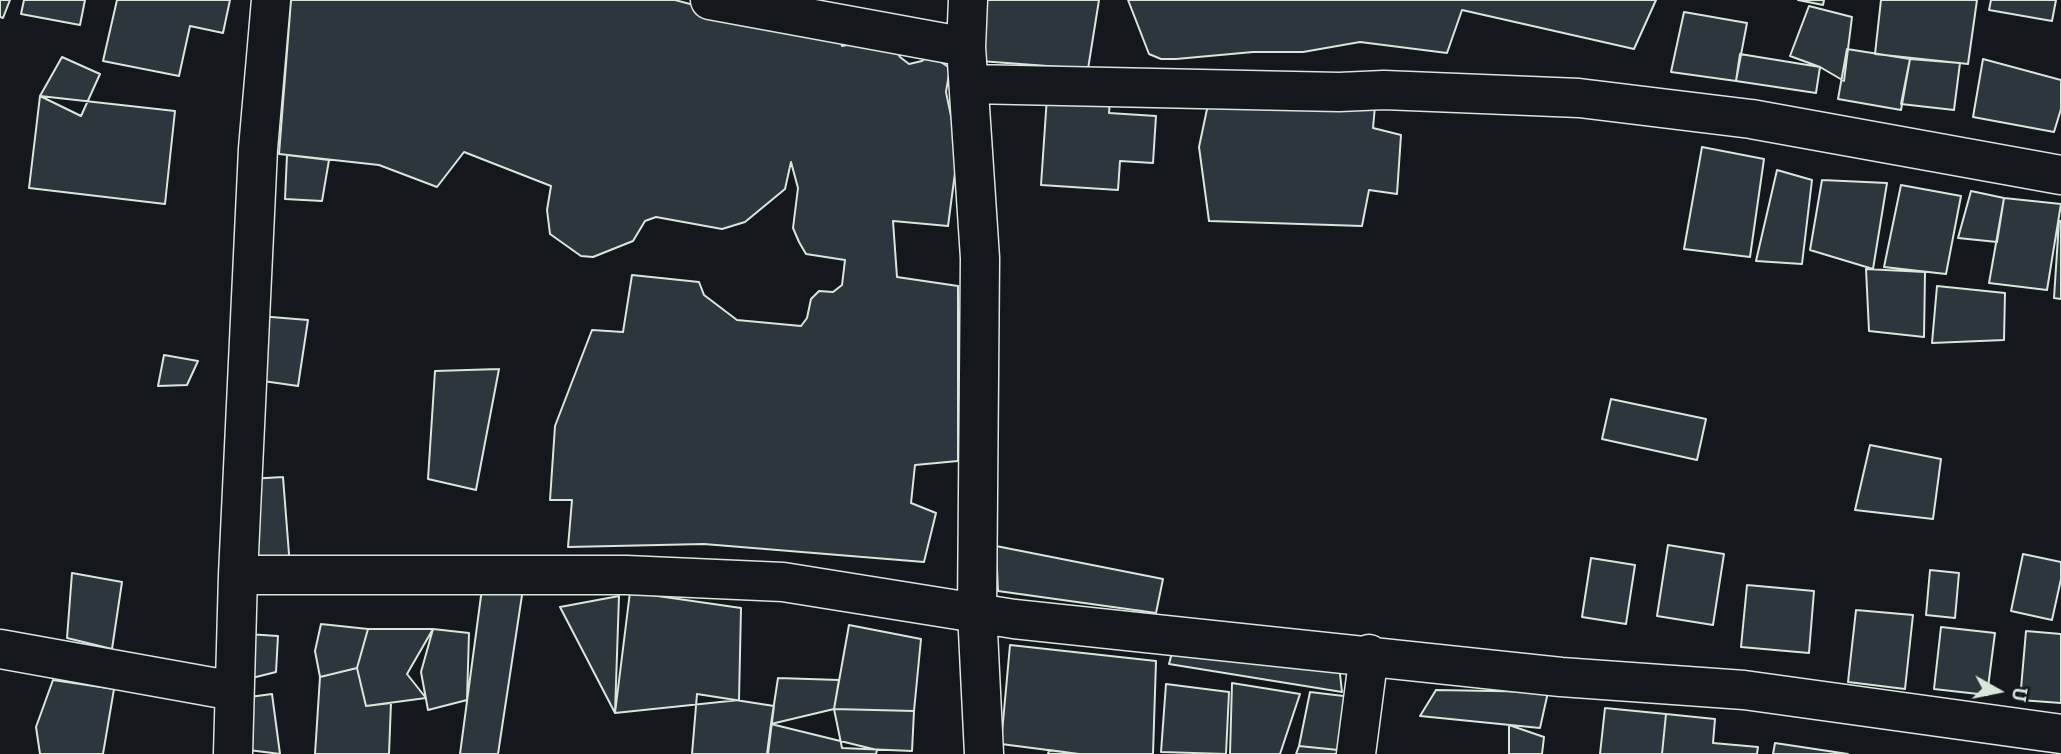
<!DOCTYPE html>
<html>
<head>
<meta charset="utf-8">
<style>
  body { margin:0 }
  #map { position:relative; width:2061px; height:754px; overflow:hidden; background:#14181c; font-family:Bitter,serif }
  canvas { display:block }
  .north { position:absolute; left:1963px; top:656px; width:70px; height:70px; -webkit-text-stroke:5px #14181c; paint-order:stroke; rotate:99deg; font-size:19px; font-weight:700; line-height:28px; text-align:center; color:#d8e6dc }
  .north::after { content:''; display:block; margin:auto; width:24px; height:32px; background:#d8e6dc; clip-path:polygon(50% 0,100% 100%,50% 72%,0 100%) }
</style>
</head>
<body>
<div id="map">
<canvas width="2061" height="754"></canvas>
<div class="north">U</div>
</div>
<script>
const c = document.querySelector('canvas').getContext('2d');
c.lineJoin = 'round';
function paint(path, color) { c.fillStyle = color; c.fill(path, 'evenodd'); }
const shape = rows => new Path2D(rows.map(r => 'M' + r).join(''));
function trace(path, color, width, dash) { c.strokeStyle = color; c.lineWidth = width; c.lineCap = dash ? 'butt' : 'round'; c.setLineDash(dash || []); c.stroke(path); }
const building = shape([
  [0,0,10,0,3,18,0,17,0,0],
  [24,0,85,0,80,25,21,14,24,0],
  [117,0,230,0,223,33,190,26,179,76,103,61,117,0],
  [291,0,675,0,724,13,744,26,838,34,842,46,870,41,895,48,900,57,909,64,922,61,930,55,950,68,946,92,958,150,948,226,893,221,897,277,958,286,958,461,915,465,911,503,936,513,924,562,704,544,568,547,572,500,550,500,555,426,592,330,623,332,632,275,699,282,704,295,737,320,801,326,807,318,811,299,819,291,833,292,842,285,845,260,806,254,799,242,793,228,798,188,791,162,785,189,745,222,722,229,656,217,645,221,633,241,593,257,581,256,550,234,547,210,551,186,464,152,437,187,379,165,279,154,291,0],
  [984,0,1099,0,1088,69,980,61,984,0],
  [1128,0,1656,0,1634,49,1462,10,1447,53,1360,42,1303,52,1253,52,1176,59,1161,59,1149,54,1128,0],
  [1798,0,1824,0,1823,5,1798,0],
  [1881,0,1977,0,1968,64,1875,54,1881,0],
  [1991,0,2056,0,2052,21,1989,10,1991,0],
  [1809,6,1852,17,1844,81,1820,67,1790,56,1809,6],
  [1684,12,1747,23,1736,81,1671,72,1684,12],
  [1847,49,1910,59,1901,110,1838,99,1847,49],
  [1740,54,1820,67,1816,93,1736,81,1740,54],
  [62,57,100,74,81,116,40,96,62,57],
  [1910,59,1960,63,1954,110,1901,104,1910,59],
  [1983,59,2061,80,2061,109,2054,132,1973,117,1983,59],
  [1214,76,1377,84,1373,128,1401,135,1397,194,1369,190,1362,226,1209,221,1199,147,1214,76],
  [1048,82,1111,87,1109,113,1156,116,1153,163,1120,161,1118,190,1041,185,1048,82],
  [40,96,175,111,165,204,29,188,40,96],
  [1702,147,1764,159,1750,257,1684,249,1702,147],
  [287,155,329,160,322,201,285,199,287,155],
  [1777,170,1812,180,1802,264,1756,261,1777,170],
  [1822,180,1887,183,1873,269,1810,250,1822,180],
  [1901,185,1961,196,1946,274,1884,267,1901,185],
  [1971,191,2004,198,1997,242,1958,238,1971,191],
  [2004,198,2061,204,2047,290,1989,283,2004,198],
  [2059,221,2061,221,2061,299,2054,298,2059,221],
  [1866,269,1925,272,1924,337,1869,331,1866,269],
  [1937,286,2005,293,2004,340,1932,343,1937,286],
  [259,316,308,320,298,386,256,380,259,316],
  [164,355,198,361,187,385,158,386,164,355],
  [499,369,476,490,428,479,435,371,499,369],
  [1611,399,1706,419,1697,460,1602,439,1611,399],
  [1870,445,1941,459,1933,519,1855,510,1870,445],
  [283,477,290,567,257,570,249,479,283,477],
  [1668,545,1724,554,1713,625,1657,616,1668,545],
  [996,546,1163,579,1156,613,998,591,996,546],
  [2023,554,2061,562,2061,579,2052,620,2011,611,2023,554],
  [1591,558,1635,565,1626,624,1582,617,1591,558],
  [1930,570,1959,573,1955,618,1926,615,1930,570],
  [72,573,122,582,112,649,67,638,72,573],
  [483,581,524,582,498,754,460,754,483,581],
  [1747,585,1814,591,1809,653,1741,647,1747,585],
  [630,592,741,608,739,700,615,713,630,592],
  [619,596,615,713,560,607,619,596],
  [1856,610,1913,615,1905,689,1848,682,1856,610],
  [321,624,368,629,357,668,320,677,315,651,321,624],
  [849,625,921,639,914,711,834,709,849,625],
  [1941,627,1995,633,1987,695,1934,689,1941,627],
  [368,629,433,629,407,674,426,698,366,706,357,668,368,629],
  [433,629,469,633,467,700,428,710,421,672,433,629],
  [2026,631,2061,634,2061,703,2020,700,2026,631],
  [247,634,278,636,276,672,244,680,247,634],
  [1175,641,1339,665,1342,692,1169,664,1175,641],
  [1010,645,1156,661,1153,754,1079,754,1001,744,1010,645],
  [357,668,366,706,391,703,389,754,315,754,320,677,357,668],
  [778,678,839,680,834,709,771,724,778,678],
  [53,680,114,689,103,754,40,754,36,727,53,680],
  [1232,683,1300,694,1280,754,1230,754,1232,683],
  [1166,684,1229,692,1226,754,1161,752,1166,684],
  [1436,690,1548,692,1540,728,1420,716,1436,690],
  [1310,692,1369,699,1368,753,1299,746,1310,692],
  [272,694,280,754,233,748,242,698,272,694],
  [697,694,774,706,768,754,692,754,697,694],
  [1605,708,1666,714,1662,754,1600,754,1605,708],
  [834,709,914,711,912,751,842,748,834,709],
  [1666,714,1715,719,1713,743,1758,747,1757,754,1662,754,1666,714],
  [771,724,877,750,876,754,767,754,771,724],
  [1509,725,1544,737,1542,754,1509,754,1509,725],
  [1775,743,1848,754,1773,754,1775,743],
  [1299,746,1368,753,1368,754,1296,754,1299,746],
  [1049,750,1079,754,1048,754,1049,750]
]);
paint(building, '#2c363c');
trace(building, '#d8e6dc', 2);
const minor = shape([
  [710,0,966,47,980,258,977,611,984,754],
  [966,47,968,0],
  [970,84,1339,92,1384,90,1579,98,1751,119,2061,175],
  [238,575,626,575,783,582,1014,619,1561,677,1744,690,2061,734],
  [0,649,234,691],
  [233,754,238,575,258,149,271,0],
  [1356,754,1369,654]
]);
trace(minor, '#d8e6dc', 41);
trace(minor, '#14181c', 38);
</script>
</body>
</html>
